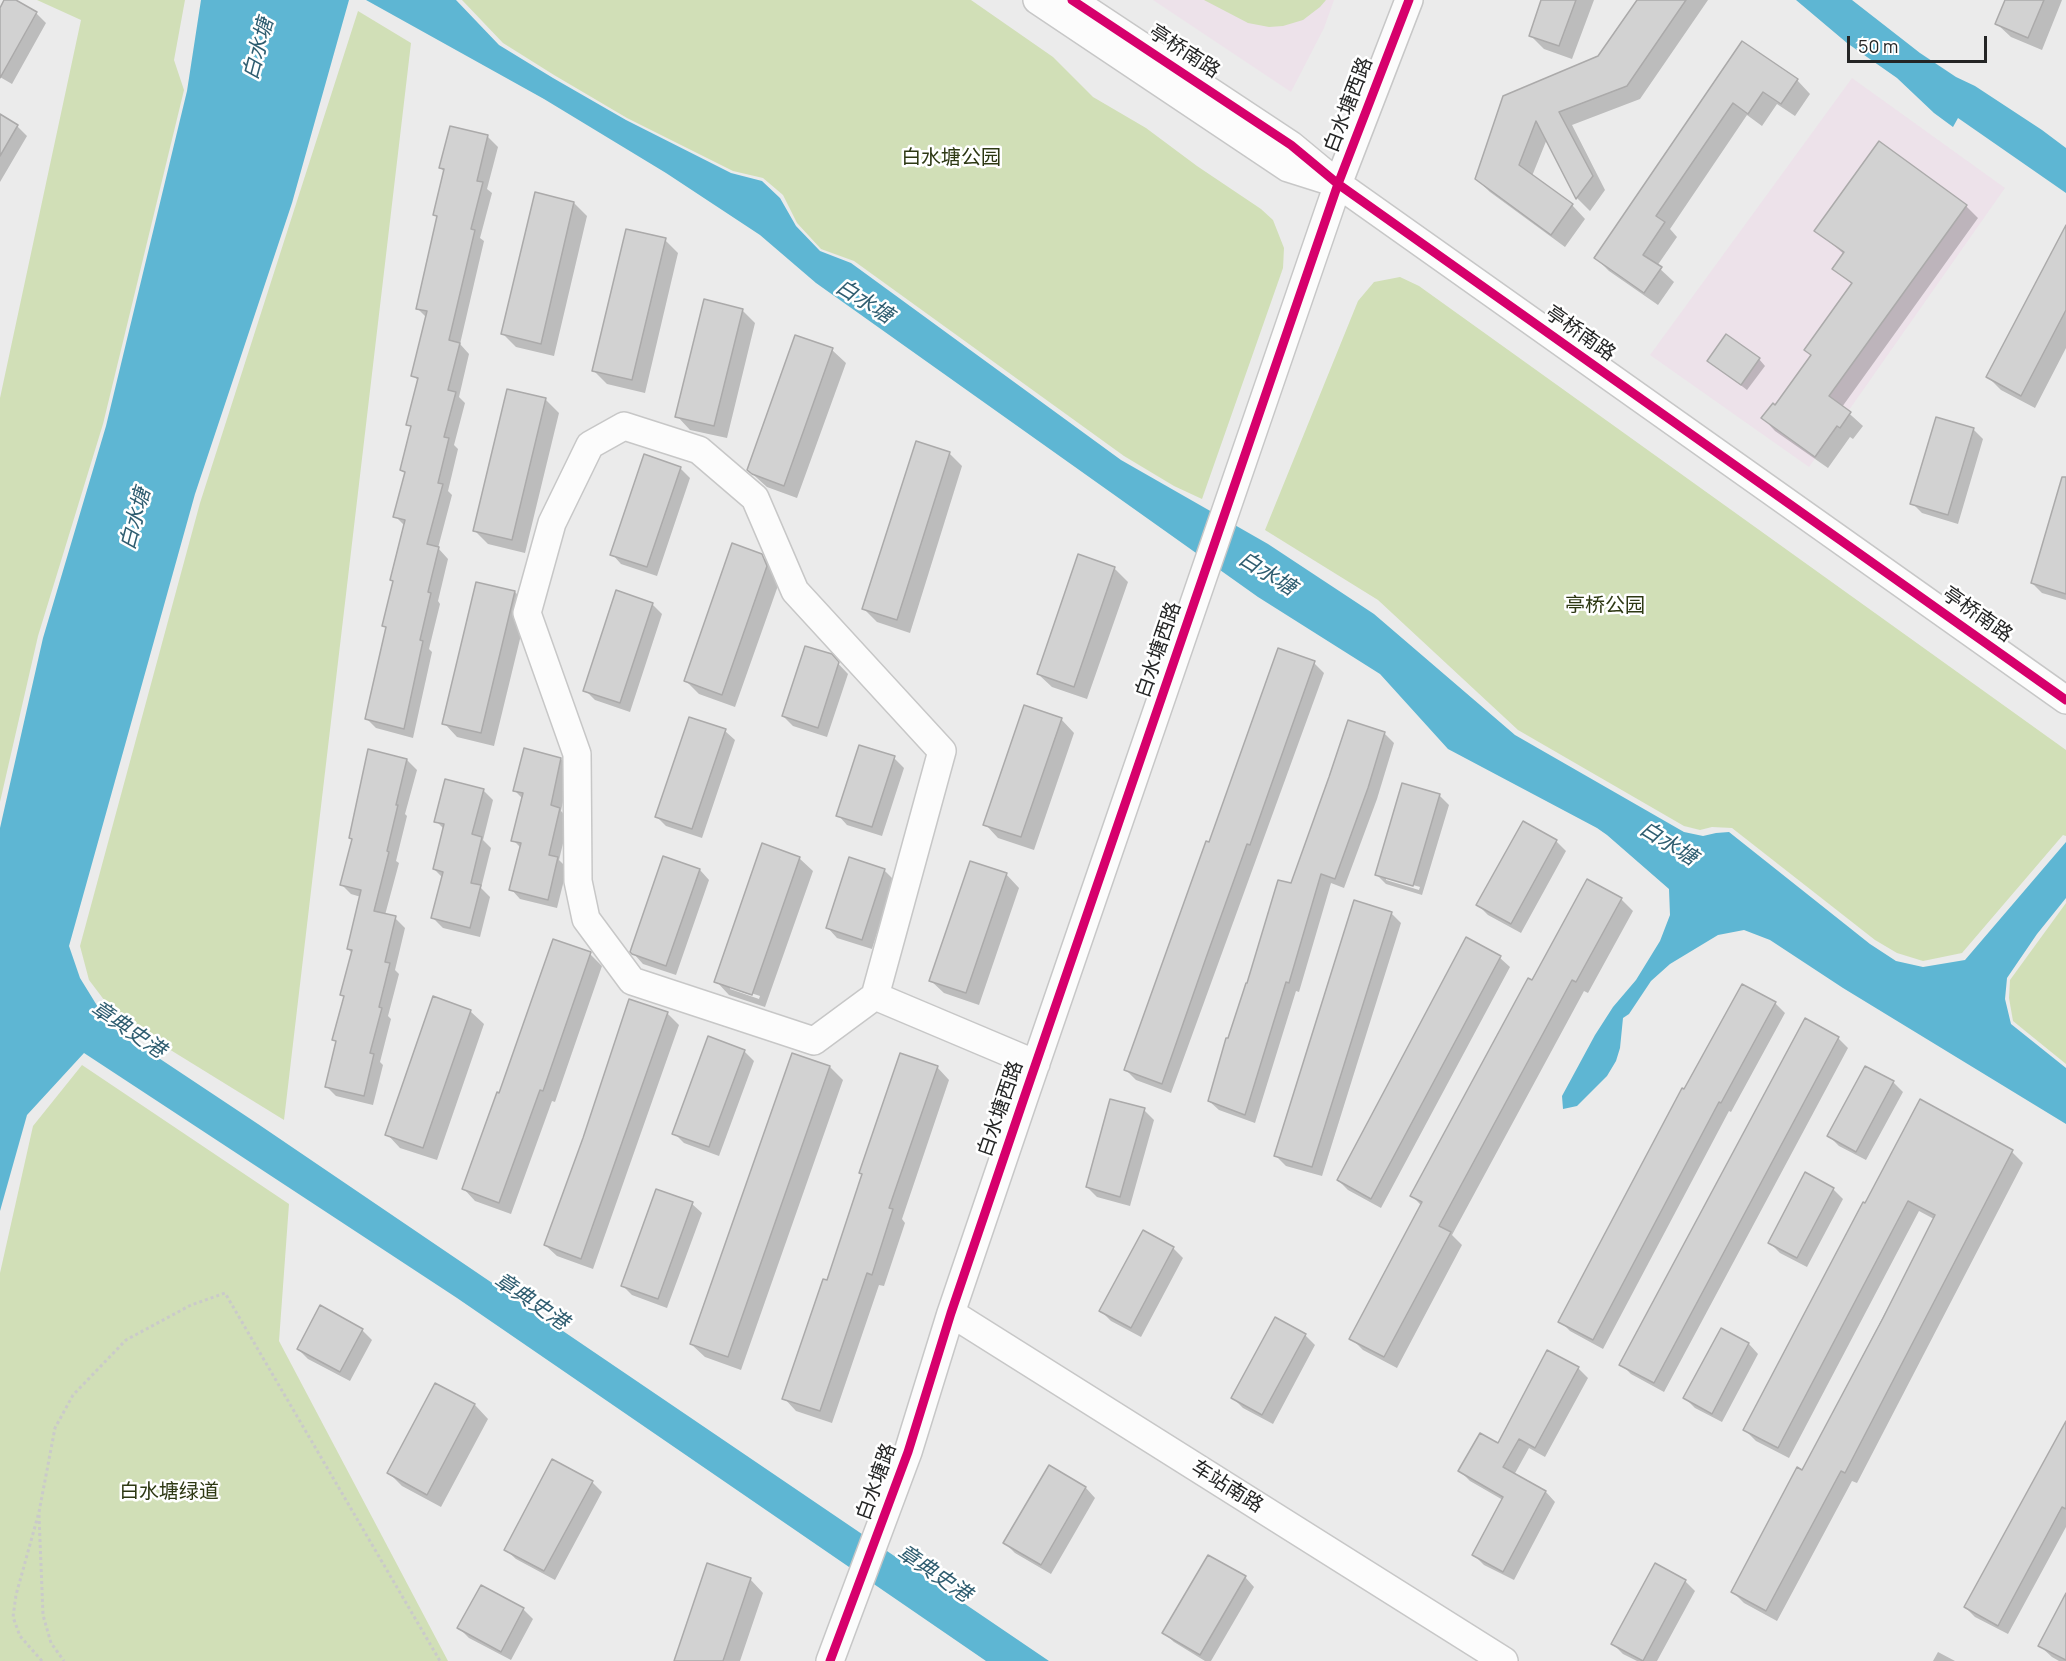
<!DOCTYPE html>
<html>
<head>
<meta charset="utf-8">
<style>
  body { margin:0 }
  #map { position:relative; width:2066px; height:1661px; overflow:hidden; background:#ebebeb; font-family:Manrope,sans-serif }
  canvas { display:block }
  .scale { position:absolute; left:1847px; top:36px; width:140px; height:27px; box-sizing:border-box; border:3px solid #242525; border-top:0; padding-left:8px; font-size:18px; line-height:21px; white-space:nowrap; color:#242525; -webkit-text-stroke:4px #fff; paint-order:stroke }
</style>
</head>
<body>
<div id="map">
<canvas width="2066" height="1661"></canvas>
<div class="scale">50 m</div>
</div>
<script>
const c = document.querySelector('canvas').getContext('2d');
c.lineJoin = 'round';
function paint(path, color) { c.fillStyle = color; c.fill(path, 'evenodd'); }
const shape = rows => new Path2D(rows.map(r => 'M' + r).join(''));
function trace(path, color, width, dash) { c.strokeStyle = color; c.lineWidth = width; c.lineCap = dash ? 'butt' : 'round'; c.setLineDash(dash || []); c.stroke(path); }
function drawText(font, color, halo, rows, align = 'center') {
  c.font = font + ' Manrope,"Noto Sans SC",sans-serif'; c.lineWidth = 5; c.setLineDash([]); c.textBaseline = 'middle'; c.strokeStyle = halo; c.fillStyle = color; for (const [text, x, y, turn = 0] of rows) {
    c.save(); c.translate(x, y); c.rotate((+turn || 0) * Math.PI / 180); c.textAlign = isNaN(turn) ? turn : align; if (halo) c.strokeText(text, 0, 0); c.fillText(text, 0, 0); c.restore();
  }
}
paint(shape([
  [1153,0,1334,0,1324,28,1291,92],
  [1852,78,2005,188,1809,467,1650,355]
]), '#ede2ea');
paint(shape([
  [37,0,185,0,174,60,184,90,103,424,38,636,0,802,0,398,81,20],
  [462,0,971,0,1053,57,1093,97,1146,128,1197,166,1261,209,1273,220,1284,248,1283,268,1202,499,1174,486,1124,456,854,261,821,249,797,223,783,195,763,178,733,171,627,118,554,75,503,43],
  [1204,0,1326,0,1320,7,1303,20,1283,26,1269,27,1248,23],
  [358,11,411,43,284,1120,117,1017,89,980,80,946,200,503],
  [1400,277,1419,286,2066,750,2066,836,2063,835,1962,953,1923,961,1897,953,1875,940,1732,828,1712,827,1700,830,1684,826,1518,730,1378,600,1265,530,1358,301,1374,282],
  [2066,903,2066,1064,2013,1021,2009,998,2010,980],
  [82,1065,289,1204,279,1341,448,1661,0,1661,0,1273,33,1126]
]), '#d1dfb7');
paint(shape([
  [201,0,349,0,292,203,195,494,69,946,80,978,109,1025,258,1124,1049,1661,986,1661,457,1298,84,1053,27,1115,0,1211,0,828,43,638,106,426,187,91],
  [366,0,456,0,499,45,553,78,626,120,731,173,762,181,780,198,796,226,820,251,851,263,1121,460,1268,544,1374,614,1515,735,1684,832,1703,836,1716,833,1729,832,1870,944,1896,961,1923,967,1965,960,2066,842,2066,898,2037,934,2007,978,2005,999,2011,1024,2066,1068,2066,1124,1843,988,1770,940,1744,930,1718,935,1670,964,1651,981,1629,1014,1623,1018,1620,1048,1616,1061,1607,1076,1577,1106,1563,1109,1562,1096,1595,1035,1613,1007,1636,980,1660,941,1670,915,1669,889,1607,835,1597,828,1448,749,1380,674,1258,597,816,283,760,235,666,173,544,99],
  [1796,0,1852,0,1920,53,1956,77,1975,86,2042,130,2066,148,2066,193,1958,118,1953,127,1934,113,1897,78,1847,43]
]), '#5eb6d3');
paint(shape([
  [6,0,13,0,36,13,46,23,12,84,0,77,0,11],
  [1542,0,1594,0,1572,59,1544,49,1531,36],
  [1639,0,1708,0,1640,99,1572,125,1605,190,1590,211,1577,198,1547,139,1532,176,1572,205,1585,219,1565,247,1490,192,1476,179,1599,57],
  [2007,0,2062,0,2042,50,2011,37,1997,24],
  [1742,43,1797,80,1810,94,1795,116,1777,104,1762,126,1747,115,1670,229,1677,237,1657,266,1674,282,1658,305,1609,271,1596,258],
  [0,116,17,126,27,136,0,182],
  [451,127,488,137,498,147,487,189,492,193,480,238,484,241,460,344,469,354,459,397,465,403,454,445,458,449,448,491,452,495,438,548,448,559,438,601,440,604,429,649,432,652,413,738,376,728,366,718,387,628,384,625,394,583,392,580,405,526,395,516,406,474,401,470,412,428,408,424,419,381,412,375,427,318,417,308,438,218,435,215,445,172,440,168],
  [574,203,587,216,554,356,516,347,503,334],
  [1966,206,1978,218,1842,407,1863,426,1853,439,1850,437,1828,468,1775,431,1763,418,1776,407,1812,356,1853,285,1834,269,1845,255,1816,230],
  [2066,238,2066,348,2035,408,2001,390,1988,377],
  [665,240,678,253,645,393,607,384,594,371],
  [742,310,755,323,727,438,690,430,677,416],
  [832,350,846,363,797,498,767,487,748,470],
  [1759,359,1765,366,1747,390,1709,361],
  [545,399,559,413,525,553,488,544,475,531],
  [1973,429,1983,439,1958,524,1922,513,1912,503],
  [949,453,962,466,910,633,877,622,864,609],
  [680,468,690,478,657,576,621,564,612,554],
  [2066,501,2066,600,2042,593,2032,583],
  [761,555,775,569,780,580,735,707,699,694,686,681],
  [1114,568,1128,582,1087,699,1052,687,1038,674],
  [515,592,528,606,494,746,457,737,444,723],
  [652,604,662,614,630,712,595,700,585,690],
  [1279,650,1314,663,1324,673,1171,1093,1136,1080,1126,1070],
  [831,656,848,674,827,737,793,726,783,716],
  [1061,719,1074,733,1034,850,998,838,985,824],
  [725,731,735,740,702,838,666,826,656,816],
  [1384,733,1394,743,1377,799,1344,888,1331,883,1299,992,1296,991,1255,1123,1219,1110,1209,1101,1292,885],
  [894,758,904,768,882,836,847,825,838,815],
  [561,759,570,769,561,811,569,819,559,860,567,868,557,908,520,899,511,889,521,848,513,840,523,799,515,791],
  [407,760,417,770,405,814,407,816,396,861,399,863,385,915,395,918,405,928,395,970,399,974,388,1016,391,1019,380,1062,383,1065,373,1105,336,1096,326,1086,337,1043,334,1040,345,998,342,995,352,953,348,949,361,897,351,894,341,884,353,840,350,838],
  [483,790,493,800,483,840,491,848,481,888,490,897,480,937,443,928,433,918,443,878,434,869,444,829,436,821],
  [1439,795,1449,805,1422,895,1386,884,1377,875],
  [1386,877,1420,887,1419,890,1386,880],
  [1523,823,1556,841,1566,851,1521,933,1488,915,1478,905],
  [799,858,813,871,765,1007,729,995,716,981],
  [730,986,760,996,759,999,730,989],
  [700,870,709,880,676,975,643,964,633,953],
  [884,870,894,880,872,949,837,938,828,928],
  [1006,874,1019,888,979,1005,944,993,930,980],
  [1621,899,1633,911,1588,993,1584,991,1452,1235,1462,1245,1397,1368,1363,1350,1351,1338,1422,1206,1412,1196,1533,982],
  [1391,913,1401,923,1322,1176,1286,1166,1276,1156],
  [590,954,602,966,555,1102,552,1101,511,1214,475,1201,464,1189,500,1095],
  [1500,958,1510,967,1381,1208,1348,1190,1338,1180],
  [1775,1003,1785,1013,1731,1112,1729,1111,1603,1349,1570,1331,1560,1321,1685,1091],
  [470,1011,484,1024,437,1160,400,1148,387,1134],
  [667,1013,679,1025,593,1269,557,1256,545,1245],
  [1806,1021,1838,1038,1848,1048,1664,1392,1631,1374,1621,1364],
  [744,1051,754,1061,719,1156,684,1143,674,1133],
  [830,1067,843,1080,741,1370,705,1357,691,1344],
  [937,1067,949,1080,902,1219,905,1223,884,1286,879,1285,832,1423,796,1411,784,1398,827,1282,863,1174],
  [1893,1082,1903,1092,1866,1160,1839,1146,1829,1136],
  [1921,1101,2012,1152,2023,1163,1857,1483,1852,1481,1777,1621,1744,1603,1733,1592,1802,1472,1934,1219,1919,1211,1789,1458,1756,1441,1745,1430],
  [1144,1110,1154,1120,1130,1206,1097,1197,1087,1187],
  [1833,1189,1843,1199,1807,1267,1780,1253,1770,1243],
  [692,1204,702,1213,667,1308,632,1295,622,1285],
  [1173,1248,1183,1258,1141,1337,1111,1321,1101,1311],
  [362,1330,372,1340,350,1381,308,1359,298,1349],
  [1721,1330,1749,1344,1758,1354,1722,1422,1695,1408,1685,1398],
  [1305,1335,1315,1345,1273,1424,1243,1408,1233,1398],
  [1578,1368,1588,1378,1545,1457,1529,1448,1514,1475,1546,1492,1555,1502,1514,1580,1484,1565,1474,1555,1503,1500,1470,1481,1460,1471,1499,1445],
  [435,1385,475,1405,488,1419,441,1507,402,1486,389,1473],
  [2066,1422,2066,1527,2008,1634,1975,1617,1965,1607],
  [1050,1467,1086,1488,1095,1498,1051,1574,1015,1553,1005,1543],
  [592,1482,602,1492,555,1580,516,1559,506,1550],
  [1245,1577,1254,1587,1211,1661,1205,1661,1174,1642,1164,1633],
  [750,1579,763,1593,740,1661,677,1661],
  [1685,1581,1695,1591,1657,1661,1637,1661,1623,1654,1613,1644],
  [2066,1597,2066,1661,2059,1661,2052,1657,2040,1646],
  [523,1609,533,1619,511,1660,469,1638,459,1628],
  [1938,1652,1955,1661,1933,1661]
]), '#0003');
const building = shape([
  [4,0,16,0,37,12,0,78,0,8,4,0],
  [1541,0,1576,0,1559,46,1529,36,1541,0],
  [1637,0,1686,0,1627,86,1559,112,1593,176,1576,199,1536,121,1519,165,1573,204,1551,235,1475,179,1503,96,1598,56,1637,0],
  [2005,0,2044,0,2028,38,1995,24,2005,0],
  [1742,41,1798,79,1781,104,1763,92,1748,114,1733,103,1656,216,1665,222,1643,255,1662,267,1644,293,1594,258,1742,41],
  [0,114,18,125,0,156,0,114],
  [450,126,488,135,477,181,483,182,471,229,475,230,449,340,460,343,448,390,456,392,444,437,449,438,438,483,443,484,427,544,439,547,428,592,431,593,420,640,423,641,404,729,365,719,386,627,382,626,393,581,390,580,405,520,393,517,405,472,400,470,411,426,406,425,418,378,411,376,427,311,416,309,437,216,433,215,444,169,439,168,450,126],
  [1879,141,1967,205,1829,396,1851,412,1840,428,1837,426,1815,457,1761,418,1773,403,1775,405,1811,355,1804,350,1852,283,1832,269,1844,252,1814,231,1879,141],
  [535,192,574,202,541,344,501,334,535,192],
  [2066,225,2066,310,2021,396,1986,377,2066,225],
  [626,229,666,238,632,380,592,371,626,229],
  [704,299,743,309,714,426,675,417,704,299],
  [1726,334,1760,358,1741,385,1707,361,1726,334],
  [795,335,833,348,784,486,752,474,747,470,795,335],
  [507,389,546,398,512,540,473,531,507,389],
  [1936,417,1974,428,1948,515,1910,504,1936,417],
  [916,441,950,452,897,620,862,609,916,441],
  [644,454,681,467,647,567,610,555,644,454],
  [2062,477,2066,477,2066,594,2031,583,2062,477],
  [732,543,762,554,767,566,722,695,684,681,732,543],
  [1078,554,1115,567,1074,687,1037,674,1078,554],
  [476,582,515,591,481,733,442,724,476,582],
  [616,590,653,603,620,703,583,691,616,590],
  [805,646,832,654,839,662,818,728,782,716,805,646],
  [1278,648,1315,661,1250,845,1247,844,1206,958,1162,1084,1124,1070,1206,841,1209,842,1278,648],
  [1024,705,1062,718,1021,837,983,825,1024,705],
  [689,717,726,729,692,829,655,817,689,717],
  [1348,720,1385,732,1368,788,1335,879,1321,874,1289,983,1286,982,1245,1115,1208,1101,1226,1038,1228,1038,1246,983,1247,983,1278,880,1291,883,1329,777,1348,720],
  [859,745,895,756,872,827,836,816,859,745],
  [524,748,561,758,551,805,560,808,549,855,558,857,548,900,509,890,521,843,511,841,523,793,513,791,524,748],
  [368,749,407,759,396,805,398,805,387,851,389,852,374,911,396,916,385,962,390,963,379,1007,382,1008,370,1053,374,1054,364,1096,325,1087,336,1041,332,1040,344,996,340,995,352,950,347,949,361,890,340,885,352,839,349,838,368,749],
  [445,779,484,789,472,834,482,837,471,883,481,885,470,928,431,918,443,872,433,869,444,824,434,822,445,779],
  [1402,783,1440,794,1413,886,1375,875,1402,783],
  [1523,821,1557,840,1511,924,1476,905,1523,821],
  [762,843,800,857,752,995,714,982,762,843],
  [663,856,700,869,666,966,632,954,630,952,663,856],
  [849,857,885,869,862,940,826,928,849,857],
  [970,861,1007,873,966,993,929,981,970,861],
  [1587,879,1622,898,1576,982,1572,980,1439,1226,1451,1232,1384,1357,1349,1339,1422,1202,1410,1196,1528,978,1532,980,1587,879],
  [1354,900,1392,912,1312,1167,1274,1156,1354,900],
  [1466,937,1501,956,1371,1199,1337,1180,1466,937],
  [553,939,591,952,543,1091,540,1090,499,1203,462,1189,497,1092,499,1093,553,939],
  [1742,984,1776,1002,1721,1103,1719,1102,1593,1340,1558,1322,1682,1088,1684,1089,1742,984],
  [433,996,471,1010,423,1148,385,1135,433,996],
  [629,999,668,1012,581,1259,544,1245,583,1138,629,999],
  [1805,1018,1839,1037,1654,1383,1619,1365,1805,1018],
  [708,1036,745,1050,709,1147,672,1134,708,1036],
  [792,1053,830,1066,728,1357,690,1344,792,1053],
  [900,1053,938,1066,889,1208,893,1209,872,1275,867,1273,820,1411,782,1399,823,1279,827,1280,862,1174,859,1173,900,1053],
  [1865,1066,1894,1081,1856,1152,1827,1136,1865,1066],
  [1110,1099,1145,1108,1120,1197,1086,1187,1110,1099],
  [1920,1099,2013,1150,1845,1473,1841,1471,1766,1611,1731,1592,1797,1467,1802,1470,1883,1318,1935,1215,1908,1201,1778,1448,1743,1430,1863,1202,1865,1203,1920,1099],
  [1805,1172,1834,1188,1797,1258,1768,1243,1805,1172],
  [656,1189,693,1202,658,1299,621,1286,656,1189],
  [1143,1230,1174,1247,1131,1328,1099,1311,1143,1230],
  [320,1305,363,1329,340,1372,297,1349,320,1305],
  [1275,1317,1306,1334,1262,1415,1231,1398,1275,1317],
  [1721,1328,1749,1343,1712,1414,1683,1398,1721,1328],
  [1547,1350,1579,1367,1535,1448,1519,1439,1503,1467,1546,1491,1503,1572,1472,1555,1503,1497,1458,1471,1480,1433,1498,1443,1547,1350],
  [435,1383,475,1404,427,1495,387,1473,435,1383],
  [2066,1421,2066,1509,2062,1507,1998,1626,1964,1607,2066,1421],
  [552,1459,593,1481,544,1571,504,1550,552,1459],
  [1049,1465,1086,1487,1041,1565,1003,1543,1049,1465],
  [1208,1555,1246,1576,1200,1655,1162,1633,1208,1555],
  [707,1563,751,1578,723,1661,674,1661,707,1563],
  [1655,1563,1686,1580,1643,1661,1611,1644,1655,1563],
  [481,1585,524,1608,501,1652,457,1628,481,1585],
  [2066,1593,2066,1660,2038,1646,2066,1593]
]);
paint(building, '#d2d2d2');
trace(building, '#abaaaa', 1.5);
const minor = shape([
  [1037,0,1288,168,1326,180],
  [1072,0,1291,145,1338,184,2066,700],
  [875,996,814,1041,632,981,586,919,578,881,577,754,527,613,552,523,590,445,624,426,699,450,755,498,795,591,942,751,875,996,1036,1064],
  [951,1313,1504,1661],
  [830,1661,908,1452,951,1313,1024,1098,1338,184,1409,0]
]);
trace(minor, '#c7c7c7', 30);
trace(shape([
  [39,1515,43,1615,51,1643,64,1661],
  [42,1661,20,1636,13,1617,16,1595,39,1512,55,1428,73,1395,126,1340,191,1305,225,1293,440,1661]
]), '#cacaca', 3, [3, 3]);
trace(minor, '#fcfcfc', 27);
trace(shape([
  [1072,0,1291,145,1338,184,2066,700],
  [830,1661,908,1452,951,1313,1024,1098,1338,184,1409,0]
]), '#d6006c', 9);
drawText('20px', '#242525', '#fff', [
  ["亭桥南路",1184,52,33],
  ["白水塘西路",1349,105,-69],
  ["亭桥南路",1580,334,35],
  ["亭桥南路",1977,615,35],
  ["白水塘西路",1159,650,-71],
  ["白水塘西路",1001,1109,-71],
  ["白水塘路",877,1482,-70],
  ["车站南路",1227,1487,32]
]);
drawText('20px', '#2d3813', '#fff', [
  ["白水塘公园",951,158],
  ["亭桥公园",1605,606],
  ["白水塘绿道",169,1492]
]);
drawText('italic 21px', '#2f5d70', '#fff', [
  ["白水塘",259,49,-75],
  ["白水塘",864,302,32],
  ["白水塘",136,519,-75],
  ["白水塘",1267,574,32],
  ["白水塘",1668,844,32],
  ["章典史港",128,1030,34],
  ["章典史港",531,1302,34],
  ["章典史港",934,1574,34]
]);
</script>
</body>
</html>
